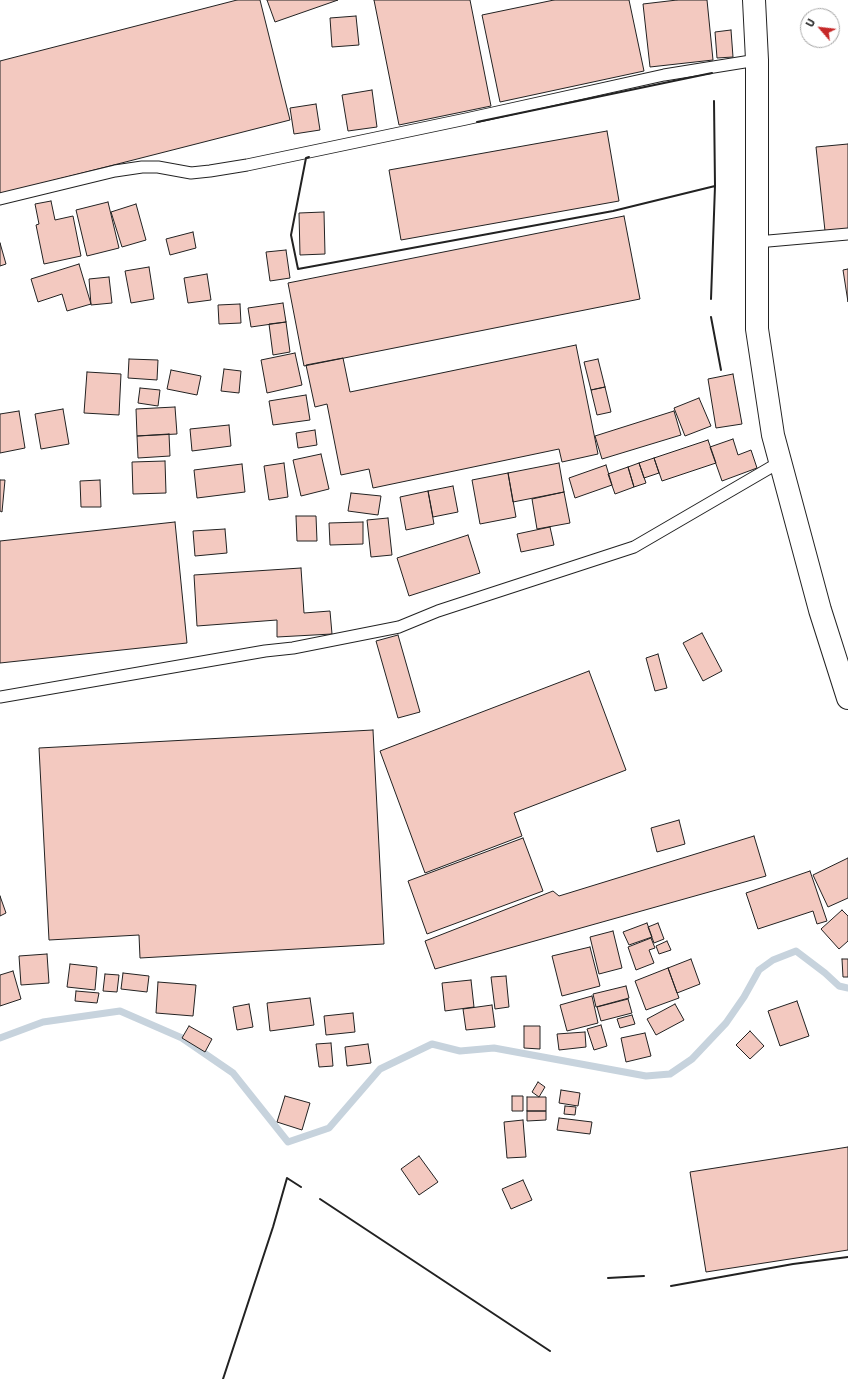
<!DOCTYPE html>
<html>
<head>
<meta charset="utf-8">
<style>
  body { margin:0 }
  #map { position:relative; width:848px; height:1379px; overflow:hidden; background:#fff; font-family:"IBM Plex Sans",sans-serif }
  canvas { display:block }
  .north { position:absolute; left:800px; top:8px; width:40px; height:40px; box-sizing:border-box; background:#fff; border:1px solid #a7a7a7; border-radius:50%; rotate:298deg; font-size:11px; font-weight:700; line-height:16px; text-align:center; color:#222 }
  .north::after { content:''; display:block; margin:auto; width:14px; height:18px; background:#c62828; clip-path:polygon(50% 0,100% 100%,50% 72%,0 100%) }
</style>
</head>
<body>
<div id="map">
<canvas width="848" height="1379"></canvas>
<div class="north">U</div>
</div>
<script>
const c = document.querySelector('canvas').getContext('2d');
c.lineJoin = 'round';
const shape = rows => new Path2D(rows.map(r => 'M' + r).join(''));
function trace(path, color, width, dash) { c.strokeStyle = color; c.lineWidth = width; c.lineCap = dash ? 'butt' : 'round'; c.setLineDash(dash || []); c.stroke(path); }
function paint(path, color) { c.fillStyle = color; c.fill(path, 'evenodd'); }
trace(shape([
  [0,1038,43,1022,120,1011,182,1038,233,1073,288,1142,329,1128,380,1069,432,1044,460,1051,494,1048,646,1076,670,1074,692,1059,726,1023,744,997,759,970,773,960,796,951,825,973,839,986,848,988]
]), '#c7d3dd', 7);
const building = shape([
  [237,0,260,0,290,120,0,194,0,61,237,0],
  [267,0,338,0,275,22,267,0],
  [374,0,470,0,491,106,399,125,374,0],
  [554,0,629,0,644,71,500,102,482,15,554,0],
  [677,0,707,0,713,60,650,67,643,4,677,0],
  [356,16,359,45,332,47,330,18,356,16],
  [731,30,733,57,717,58,715,32,731,30],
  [372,90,377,127,348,131,342,95,372,90],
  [316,104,320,130,294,134,290,108,316,104],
  [607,131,619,201,401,240,389,170,607,131],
  [848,144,848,229,825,231,816,147,848,144],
  [51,201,55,220,73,216,81,256,44,264,36,225,39,224,35,204,51,201],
  [108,202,119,248,87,256,76,210,108,202],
  [136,204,146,240,122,247,111,212,136,204],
  [324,212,325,254,300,255,299,213,324,212],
  [624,216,640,299,304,366,288,283,624,216],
  [193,232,196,248,170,255,166,239,193,232],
  [0,243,6,264,0,266,0,243],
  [286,250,290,278,270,281,266,252,286,250],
  [79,264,91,304,67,311,62,294,38,302,31,279,79,264],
  [149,267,154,299,131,303,125,271,149,267],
  [848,269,848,302,843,270,848,269],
  [207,274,211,300,188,303,184,278,207,274],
  [109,277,112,303,91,305,89,279,109,277],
  [283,303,286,322,251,327,248,308,283,303],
  [240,304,241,323,219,324,218,305,240,304],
  [286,322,290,352,273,355,269,324,286,322],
  [576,345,598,454,562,462,559,449,373,488,369,469,341,475,327,404,315,407,306,365,343,358,350,392,576,345],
  [295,353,302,385,267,393,261,360,295,353],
  [129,359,158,360,157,380,128,378,129,359],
  [598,359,605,387,591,390,584,362,598,359],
  [224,369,241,371,239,393,221,391,224,369],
  [171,370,201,376,197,395,167,389,171,370],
  [87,372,121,374,119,415,84,413,87,372],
  [733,374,742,424,716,428,708,379,733,374],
  [605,387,611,412,597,415,591,390,605,387],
  [140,388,160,390,158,406,138,403,140,388],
  [306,395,310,420,273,425,269,401,306,395],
  [699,398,711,426,685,436,674,408,699,398],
  [175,407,177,434,137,436,136,409,175,407],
  [63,409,69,444,41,449,35,414,63,409],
  [19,411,25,448,0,453,0,414,19,411],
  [674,411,681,435,602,459,595,436,674,411],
  [229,425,231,446,192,451,190,429,229,425],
  [315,430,317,445,298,448,296,433,315,430],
  [169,434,170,456,138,458,137,436,169,434],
  [733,439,738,455,751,450,757,468,722,481,710,447,733,439],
  [708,440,716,463,662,481,654,458,708,440],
  [321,454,329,489,301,496,293,460,321,454],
  [654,458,659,473,644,478,639,463,654,458],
  [165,461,166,493,133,494,132,462,165,461],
  [284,463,288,497,269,500,264,466,284,463],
  [559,463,564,492,513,502,508,473,559,463],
  [639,463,646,483,634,487,628,467,639,463],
  [242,464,245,492,197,498,194,470,242,464],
  [606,465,612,485,575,498,569,478,606,465],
  [628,467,634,487,615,494,608,474,628,467],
  [508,473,516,517,480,524,472,480,508,473],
  [0,480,5,480,2,512,0,511,0,480],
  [100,480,101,507,81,507,80,481,100,480],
  [453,486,458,512,433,517,428,491,453,486],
  [428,491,434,524,406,530,400,497,428,491],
  [564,492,570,523,537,529,532,499,564,492],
  [351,493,381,496,378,515,348,511,351,493],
  [296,516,316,516,317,541,297,541,296,516],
  [388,518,392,555,371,557,367,520,388,518],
  [175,522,187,643,0,663,0,541,175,522],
  [363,522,363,544,330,545,329,523,363,522],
  [550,527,554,545,521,552,517,534,550,527],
  [225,529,227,553,195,556,193,531,225,529],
  [468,535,480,573,409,596,397,558,468,535],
  [301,568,304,613,330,611,332,634,277,637,277,620,197,626,194,575,301,568],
  [702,633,722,671,703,681,683,643,702,633],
  [398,635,420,712,398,718,376,641,398,635],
  [658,654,667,688,655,691,646,658,658,654],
  [589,671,626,770,514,813,522,836,425,873,380,751,589,671],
  [373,730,384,944,140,958,139,935,49,940,39,748,373,730],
  [679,820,685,844,657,852,651,828,679,820],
  [754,836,766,876,435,969,425,941,553,891,559,896,754,836],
  [523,838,543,891,427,934,408,881,523,838],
  [848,858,848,898,828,907,813,875,848,858],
  [810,871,827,921,817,924,813,911,758,929,746,893,810,871],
  [0,896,6,913,0,916,0,896],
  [842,910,848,916,848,941,839,949,821,929,842,910],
  [647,923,652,937,629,945,623,932,647,923],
  [658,923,664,939,654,943,648,927,658,923],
  [613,931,622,968,599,974,590,937,613,931],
  [651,938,655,948,649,950,654,963,636,970,628,947,651,938],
  [667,941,671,950,659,954,656,946,667,941],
  [590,947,600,986,562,996,552,956,590,947],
  [47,954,49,983,21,985,19,956,47,954],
  [691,959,700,984,677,993,668,968,691,959],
  [842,959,848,959,848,977,843,977,842,959],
  [70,964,97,967,95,990,67,987,70,964],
  [668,968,679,998,646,1010,635,981,668,968],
  [13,971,21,999,0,1006,0,975,13,971],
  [123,973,149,976,147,992,121,989,123,973],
  [105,974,119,975,117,992,103,991,105,974],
  [506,976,509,1007,495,1009,491,977,506,976],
  [471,980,474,1007,445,1011,442,983,471,980],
  [158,982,196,985,193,1016,156,1013,158,982],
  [626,986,629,998,596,1007,593,994,626,986],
  [76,991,99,993,97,1003,75,1001,76,991],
  [592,996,598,1023,567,1031,560,1005,592,996],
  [310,998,314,1025,270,1031,267,1003,310,998],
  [628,999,632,1013,601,1021,597,1007,628,999],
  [797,1001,809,1036,780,1046,768,1011,797,1001],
  [249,1004,253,1027,237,1030,233,1007,249,1004],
  [675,1004,684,1020,656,1035,647,1019,675,1004],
  [492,1005,495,1027,466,1030,463,1009,492,1005],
  [353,1013,355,1032,326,1035,324,1016,353,1013],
  [632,1015,635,1024,620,1028,617,1019,632,1015],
  [601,1025,607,1046,594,1050,587,1029,601,1025],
  [189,1026,212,1039,205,1052,182,1038,189,1026],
  [524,1026,540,1026,540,1049,524,1048,524,1026],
  [750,1031,764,1046,750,1059,736,1045,750,1031],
  [585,1032,586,1047,559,1050,557,1034,585,1032],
  [645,1033,651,1056,626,1062,621,1038,645,1033],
  [331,1043,333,1066,319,1067,316,1044,331,1043],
  [368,1044,371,1063,347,1066,345,1047,368,1044],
  [538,1082,545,1087,539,1097,532,1092,538,1082],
  [561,1090,580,1093,578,1106,559,1103,561,1090],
  [285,1096,310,1103,302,1130,277,1122,285,1096],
  [512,1096,523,1096,523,1111,512,1111,512,1096],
  [527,1097,546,1097,546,1111,527,1111,527,1097],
  [565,1106,576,1107,575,1115,564,1114,565,1106],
  [527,1111,546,1111,546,1120,527,1121,527,1111],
  [559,1118,592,1122,590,1134,557,1130,559,1118],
  [523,1120,526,1157,507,1158,504,1122,523,1120],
  [848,1147,848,1250,706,1272,690,1172,848,1147],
  [419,1156,438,1182,419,1195,401,1169,419,1156],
  [523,1180,532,1200,511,1209,502,1189,523,1180]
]);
paint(building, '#f3c9c0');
trace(building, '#222', 1);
const lane = shape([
  [0,199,115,171,142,167,158,167,191,173,210,171,247,165,466,119,664,75,757,60],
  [757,242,848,234],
  [0,697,265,651,293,648,399,627,438,611,634,547,780,462]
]);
const secondary = shape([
  [754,0,757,60,757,329,773,435,820,610,848,698]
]);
trace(lane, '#222', 13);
trace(secondary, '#222', 24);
trace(lane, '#fff', 11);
trace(secondary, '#fff', 22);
trace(shape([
  [477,122,712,73],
  [309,157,306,158,291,235,298,269,613,211,715,186,714,101],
  [711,299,715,186],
  [711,317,721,370],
  [320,1199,550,1351],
  [608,1278,644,1276],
  [671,1286,793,1264,848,1257],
  [223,1379,273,1227,287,1178,301,1187]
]), '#222', 2);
</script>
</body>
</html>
